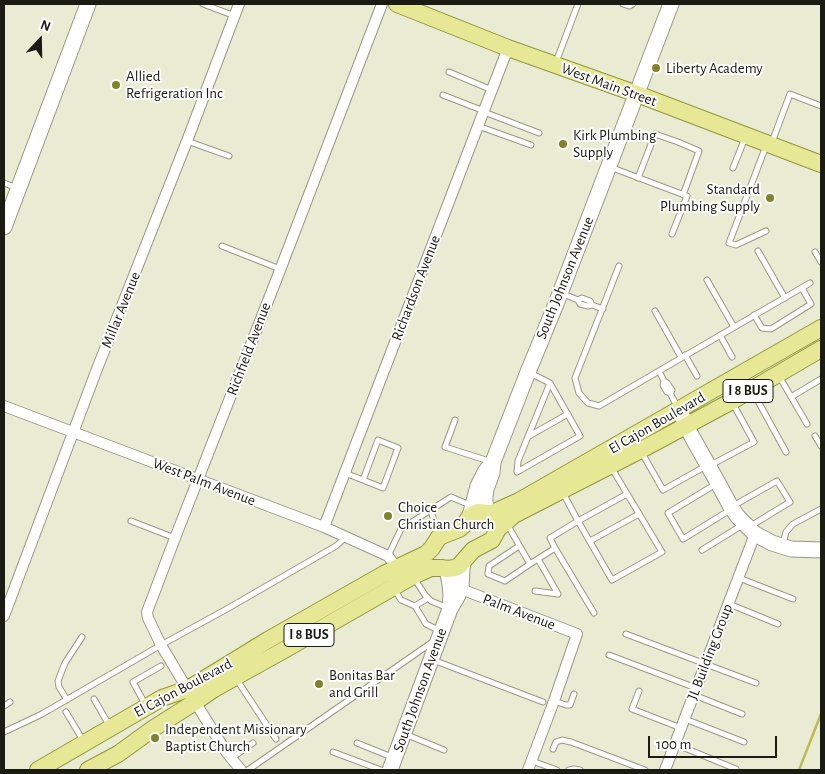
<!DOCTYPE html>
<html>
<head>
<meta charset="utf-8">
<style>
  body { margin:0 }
  #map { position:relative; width:825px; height:774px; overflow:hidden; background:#e9ebd3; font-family:"Alegreya Sans",sans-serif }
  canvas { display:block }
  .frame { position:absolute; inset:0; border:5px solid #1a1b12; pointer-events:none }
  .north { position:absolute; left:15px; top:15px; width:50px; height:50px; -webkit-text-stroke:4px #fff; paint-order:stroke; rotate:21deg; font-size:14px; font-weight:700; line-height:20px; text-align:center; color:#1a1b12 }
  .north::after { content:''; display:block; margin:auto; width:18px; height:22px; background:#1a1b12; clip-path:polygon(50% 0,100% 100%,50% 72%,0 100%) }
  .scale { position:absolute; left:648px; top:736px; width:129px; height:22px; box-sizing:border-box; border:2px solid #1a1b12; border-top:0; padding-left:6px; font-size:15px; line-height:18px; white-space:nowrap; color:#1a1b12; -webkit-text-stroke:4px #fff; paint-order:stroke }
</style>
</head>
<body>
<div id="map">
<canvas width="825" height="774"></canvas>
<div class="frame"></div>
<div class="north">N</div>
<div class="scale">100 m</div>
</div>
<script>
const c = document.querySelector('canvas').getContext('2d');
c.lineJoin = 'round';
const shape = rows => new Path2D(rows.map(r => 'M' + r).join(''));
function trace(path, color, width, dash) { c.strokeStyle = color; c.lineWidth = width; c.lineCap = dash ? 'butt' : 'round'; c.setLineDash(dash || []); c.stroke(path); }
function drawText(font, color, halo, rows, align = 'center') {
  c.font = font + ' "Alegreya Sans",sans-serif'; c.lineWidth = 4; c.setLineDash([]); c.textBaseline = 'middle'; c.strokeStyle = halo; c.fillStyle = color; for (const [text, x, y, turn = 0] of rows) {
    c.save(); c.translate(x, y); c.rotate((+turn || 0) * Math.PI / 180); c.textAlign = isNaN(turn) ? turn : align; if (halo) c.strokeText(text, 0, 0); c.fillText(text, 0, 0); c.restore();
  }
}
trace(shape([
  [799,770,821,714]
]), '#babc54', 2.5);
const lane = shape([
  [203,4,235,16],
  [623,4,629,6,633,4],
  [556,62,578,4],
  [449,72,492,90],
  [443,95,484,111],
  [484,112,539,133],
  [478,126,531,145],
  [187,141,229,156],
  [772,142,790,94,821,106],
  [610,167,687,196,672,234],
  [733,168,745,138],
  [638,178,655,134,678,142,699,151,683,195],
  [4,183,17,188],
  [766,231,736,245,729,243,766,146],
  [222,246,280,269],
  [758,251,785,298],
  [815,252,821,262],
  [619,266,575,378,579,393,588,403,599,406,659,371,664,381,663,385,667,392,670,393],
  [707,280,734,327],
  [561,293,578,300,580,304,588,306,592,305],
  [578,300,582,298,590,301,592,305,603,309],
  [655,311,681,357],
  [754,315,762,328,771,329,811,304,802,288],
  [720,335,732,357],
  [685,355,697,376],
  [659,371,810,283],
  [530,373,550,383,580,436,517,472,518,461,550,383],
  [779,376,807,424],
  [664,381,667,383,672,390,670,393,678,408],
  [753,392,786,452],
  [791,397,821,379],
  [455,420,445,447,492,462],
  [529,436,568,414],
  [815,436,821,446],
  [642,453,663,490,706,466],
  [709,466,754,442,732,402],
  [611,467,662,552,612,580,578,521,627,494],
  [345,473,363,480,383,488,398,448,378,440,363,480],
  [716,484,668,513,683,539,730,510],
  [733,506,777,481,790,502,749,527],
  [431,511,438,534],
  [131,521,175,538],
  [507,524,530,564,505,581,488,574,489,566,519,546],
  [590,541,639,514],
  [783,544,786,532,793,524,821,509],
  [555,548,594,613],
  [702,550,744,524],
  [388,556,401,529,451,497,470,505],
  [530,564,555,548,550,538,578,521,563,493],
  [414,578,425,595,431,601,448,608],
  [739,578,793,599],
  [395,590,401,600,415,606,426,624,440,631],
  [535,591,558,594,538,559],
  [729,604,778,624],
  [415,606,428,598],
  [626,634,756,683],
  [609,655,696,688],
  [433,660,543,702],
  [237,680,276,739],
  [639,691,632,709,681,728],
  [694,695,742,714],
  [94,699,109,725],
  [67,700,59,687,58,681,65,663,82,637],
  [554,701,566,705,570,705,574,694],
  [145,704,133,682,161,666],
  [4,706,10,702],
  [66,712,84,742],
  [685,719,744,742],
  [4,732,42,714,161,645,225,610,336,546,346,537],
  [405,734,444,750],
  [357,743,394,758],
  [675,744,736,769],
  [553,749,556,742,562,740,571,742,645,770],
  [333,752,381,770],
  [232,758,253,743],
  [532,761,557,770],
  [248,770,434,641],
  [569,770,574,769,580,770]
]);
const street = shape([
  [4,406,324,527,388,556,397,568],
  [324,527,508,48],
  [461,589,577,634,554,701,528,770],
  [4,616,97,369,187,141,239,4],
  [241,770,227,753,195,702,161,645,148,618,147,612,175,538,277,278,382,4],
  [665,770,755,534]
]);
const secondary = shape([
  [4,227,88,4],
  [682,416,691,435,718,483,731,507,738,517,755,534,772,543,791,549,821,550],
  [493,462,528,372,556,304,671,4],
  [470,516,478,486,485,472,493,462,492,473,486,489,485,496,485,503,488,513],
  [447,569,450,584,451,595,450,609,456,599,461,589,462,569,463,562],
  [390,770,450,609]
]);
const primary = shape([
  [397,4,508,48,637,94,821,164],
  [490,514,519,501,821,328],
  [498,529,514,515,641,450,732,401,821,349],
  [38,770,162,698,188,689,268,640,384,574,426,554,432,548,439,537,459,529,465,524,470,516,478,512,488,513,495,519,498,529,492,540,473,550,459,566,455,568,447,569,441,568,431,568,413,576,284,650,214,689,195,702,154,728,118,754,88,770]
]);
trace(lane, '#989a84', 7);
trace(street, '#989a84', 12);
trace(secondary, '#989a84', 17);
trace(primary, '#94963a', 18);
trace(lane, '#fff', 5);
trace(street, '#fff', 10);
trace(secondary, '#fff', 15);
trace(primary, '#e6e895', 16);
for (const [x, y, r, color] of [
  [656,68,5,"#81822c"],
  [116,85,5,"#81822c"],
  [563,144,5,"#81822c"],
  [770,198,5,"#81822c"],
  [388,516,5,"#81822c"],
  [319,684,5,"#81822c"],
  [155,738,5,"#81822c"]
]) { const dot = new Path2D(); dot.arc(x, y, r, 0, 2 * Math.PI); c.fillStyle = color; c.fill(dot); trace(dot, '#fff', 2); }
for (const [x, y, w] of [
  [748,391,50],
  [309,635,50]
]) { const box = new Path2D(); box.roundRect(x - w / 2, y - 11.5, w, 23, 4); c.fillStyle = '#fff'; c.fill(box); trace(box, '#1a1b12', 1); }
drawText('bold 14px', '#1a1b12', null, [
  ["I 8 BUS",748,391],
  ["I 8 BUS",309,635]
]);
drawText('15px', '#1a1b12', '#fff', [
  ["Liberty Academy",666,68],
  ["Allied",126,76],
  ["Refrigeration Inc",126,93],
  ["Kirk Plumbing",573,135],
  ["Supply",573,152],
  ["Standard",760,189,"right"],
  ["Plumbing Supply",760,206,"right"],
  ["Choice",398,507],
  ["Christian Church",398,524],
  ["Bonitas Bar",329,675],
  ["and Grill",329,692],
  ["Independent Missionary",165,729],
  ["Baptist Church",165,746]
], 'left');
drawText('15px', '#1a1b12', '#fff', [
  ["West Main Street",609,85,20],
  ["South Johnson Avenue",565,278,-68],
  ["Richardson Avenue",416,288,-69],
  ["Millar Avenue",121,310,-68],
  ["Richfield Avenue",249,349,-69],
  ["El Cajon Boulevard",657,423,-30],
  ["West Palm Avenue",204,482,21],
  ["Palm Avenue",519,612,21],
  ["JL Building Group",710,652,-69],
  ["El Cajon Boulevard",183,688,-28],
  ["South Johnson Avenue",420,690,-70]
]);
</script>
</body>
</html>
